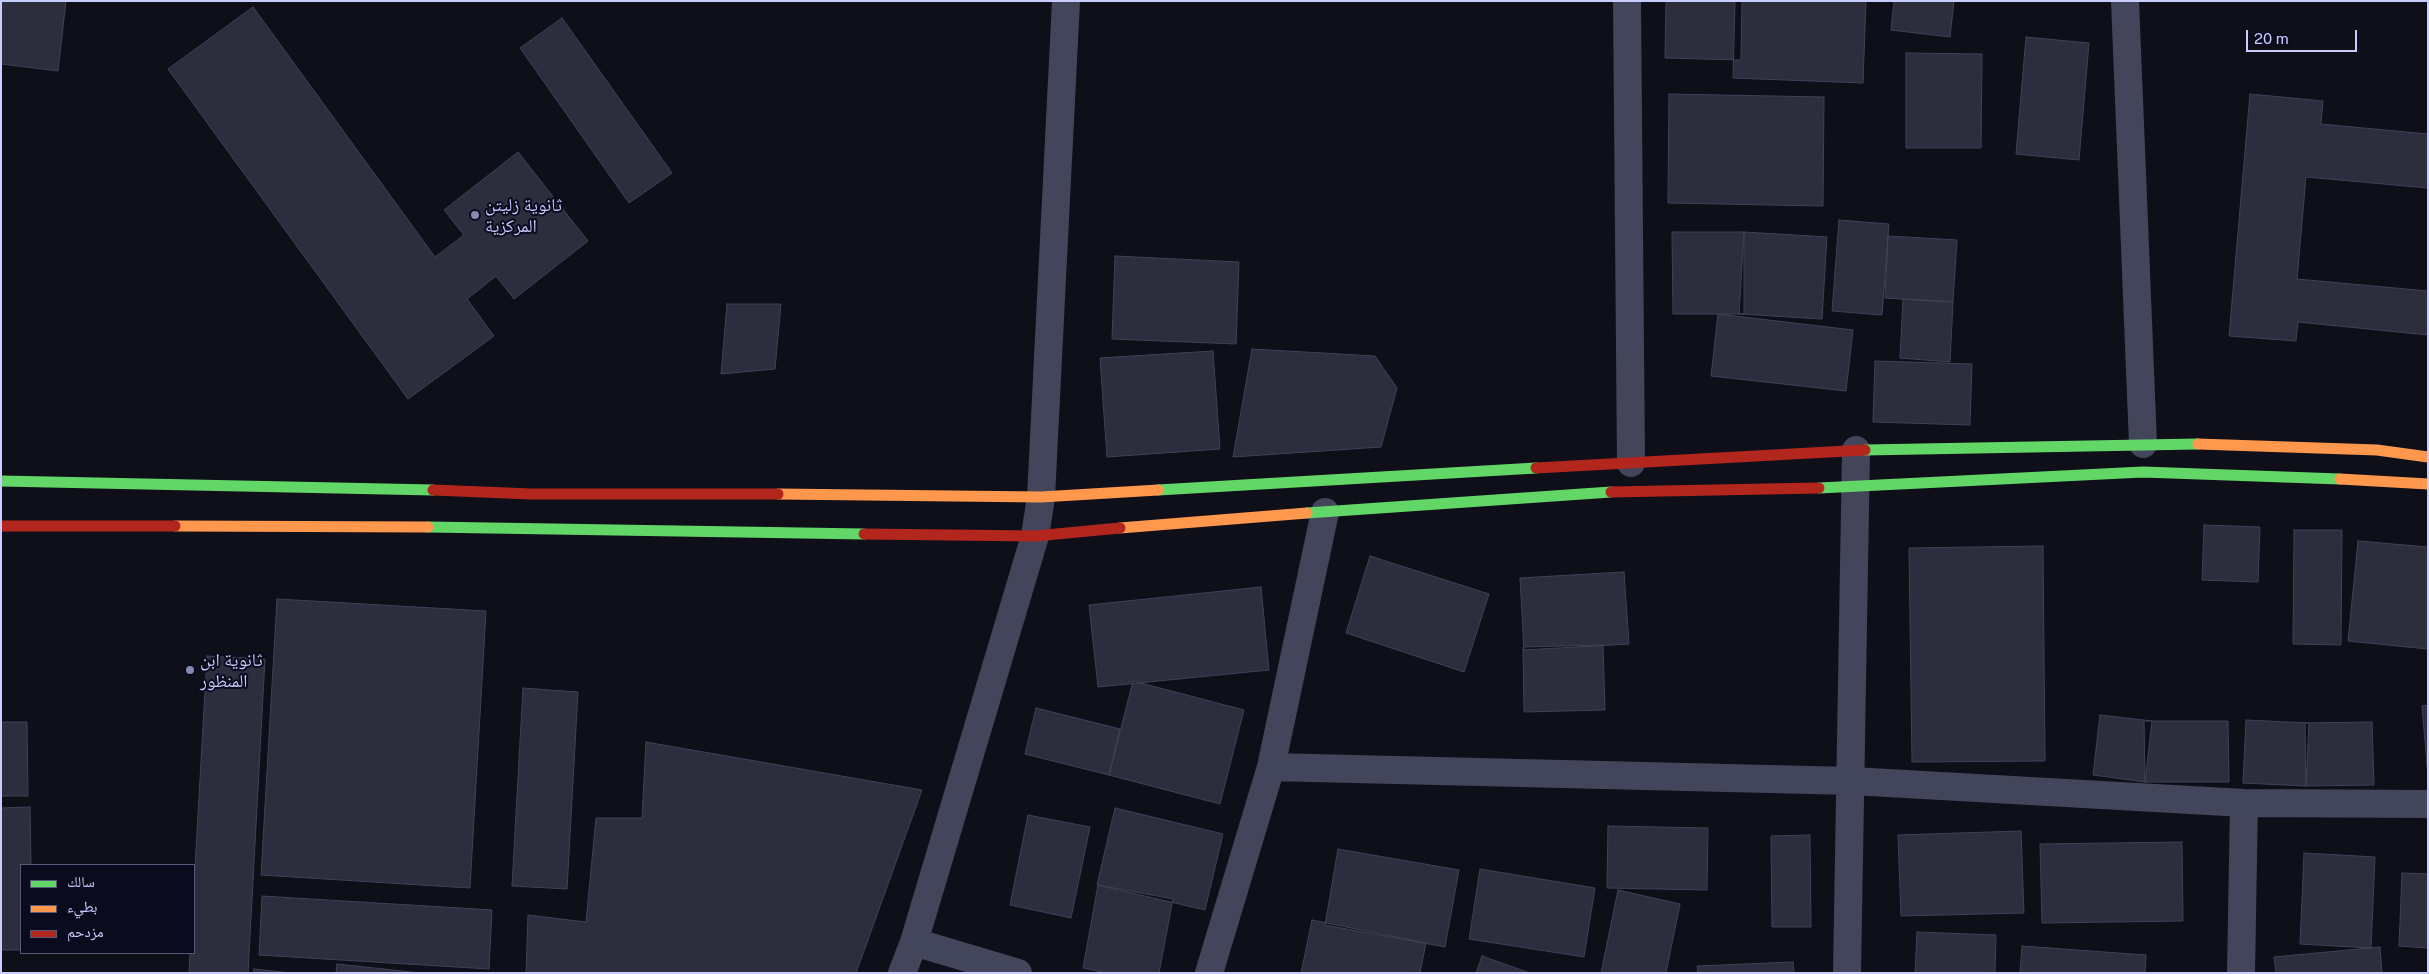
<!DOCTYPE html>
<html>
<head>
<meta charset="utf-8">
<style>
  body { margin:0 }
  #map { position:relative; width:2429px; height:974px; overflow:hidden; background:#0f0f1a; font-family:"Public Sans","Noto Naskh Arabic",sans-serif }
  canvas { display:block }
  .frame { position:absolute; inset:0; border:2px solid #c8ccff; pointer-events:none }
  .legend { position:absolute; left:20px; top:864px; width:175px; height:90px; box-sizing:border-box; background:#0b0b1e; border:1px solid #575878; margin:0; padding:6px 9px; list-style:none; font-size:15px; color:#c8ccff }
  .legend li { display:flex; align-items:center; gap:10px; height:25px }
  .legend b { width:25px; border:1px solid #575878 }
  .scale { position:absolute; left:2246px; top:30px; width:111px; height:22px; box-sizing:border-box; border:2px solid #c8ccff; border-top:0; padding-left:6px; font-size:15px; line-height:18px; white-space:nowrap; color:#c8ccff; -webkit-text-stroke:4px #0b0b1e; paint-order:stroke }
</style>
</head>
<body>
<div id="map">
<canvas width="2429" height="974"></canvas>
<div class="frame"></div>
<ul class="legend">
<li><b style="height:6px;background:#63d668"></b>سالك</li>
<li><b style="height:6px;background:#ff974d"></b>بطيء</li>
<li><b style="height:6px;background:#b3261e"></b>مزدحم</li>
</ul>
<div class="scale">20 m</div>
</div>
<script>
const c = document.querySelector('canvas').getContext('2d');
c.lineJoin = 'round';
function paint(path, color) { c.fillStyle = color; c.fill(path, 'evenodd'); }
const shape = rows => new Path2D(rows.map(r => 'M' + r).join(''));
function trace(path, color, width, dash) { c.strokeStyle = color; c.lineWidth = width; c.lineCap = dash ? 'butt' : 'round'; c.setLineDash(dash || []); c.stroke(path); }
function drawText(font, color, halo, rows, align = 'center') {
  c.font = font + ' "Public Sans","Noto Naskh Arabic",sans-serif'; c.lineWidth = 4; c.setLineDash([]); c.textBaseline = 'middle'; c.strokeStyle = halo; c.fillStyle = color; for (const [text, x, y, turn = 0] of rows) {
    c.save(); c.translate(x, y); c.rotate((+turn || 0) * Math.PI / 180); c.textAlign = isNaN(turn) ? turn : align; if (halo) c.strokeText(text, 0, 0); c.fillText(text, 0, 0); c.restore();
  }
}
const building = shape([
  [1,1,66,1,58,71,1,64,1,1],
  [1666,1,1742,1,1741,60,1665,58,1666,1],
  [1735,1,1866,1,1863,83,1733,78,1735,1],
  [1894,1,1954,1,1950,37,1891,30,1894,1],
  [253,7,435,257,464,235,444,210,518,152,588,241,514,299,496,276,467,299,494,336,408,399,168,69,253,7],
  [562,18,672,173,629,203,520,48,562,18],
  [2026,37,2089,43,2079,160,2016,154,2026,37],
  [1906,53,1982,54,1981,148,1906,148,1906,53],
  [1669,94,1824,97,1823,206,1668,203,1669,94],
  [2250,94,2323,101,2321,124,2428,134,2428,188,2306,177,2297,279,2428,291,2428,335,2298,322,2296,341,2229,336,2250,94],
  [1839,220,1889,224,1882,315,1832,311,1839,220],
  [1672,232,1744,232,1744,314,1673,314,1672,232],
  [1744,232,1827,237,1822,319,1739,314,1744,232],
  [1888,236,1957,240,1953,302,1885,298,1888,236],
  [1115,256,1239,262,1236,344,1112,339,1115,256],
  [1903,299,1953,302,1950,362,1900,358,1903,299],
  [727,304,781,304,775,369,721,374,727,304],
  [1718,314,1853,330,1846,391,1711,376,1718,314],
  [1252,349,1375,356,1397,388,1381,447,1233,457,1252,349],
  [1213,351,1220,449,1107,457,1100,358,1213,351],
  [1875,361,1972,364,1970,425,1873,422,1875,361],
  [2204,525,2260,527,2258,582,2202,580,2204,525],
  [2294,530,2342,530,2341,645,2293,644,2294,530],
  [2358,541,2428,547,2428,649,2348,641,2358,541],
  [2043,546,2045,761,1912,762,1909,548,2043,546],
  [1370,556,1489,594,1464,672,1346,633,1370,556],
  [1624,572,1629,644,1524,650,1520,578,1624,572],
  [1261,587,1269,670,1098,687,1089,605,1261,587],
  [277,599,486,611,470,888,261,875,277,599],
  [1603,645,1605,710,1524,712,1523,647,1603,645],
  [207,656,265,659,248,973,189,973,190,953,194,953,194,885,207,656],
  [1133,681,1244,710,1220,804,1109,775,1133,681],
  [523,688,578,692,567,889,512,886,523,688],
  [2428,705,2428,777,2422,706,2428,705],
  [1036,708,1120,729,1109,775,1025,754,1036,708],
  [2100,715,2152,721,2145,782,2093,775,2100,715],
  [2246,720,2309,723,2306,786,2243,783,2246,720],
  [2144,721,2228,721,2229,782,2145,782,2144,721],
  [1,722,27,722,28,796,1,796,1,722],
  [2372,722,2374,785,2306,786,2305,723,2372,722],
  [646,742,922,790,856,973,526,973,528,915,586,922,596,818,642,818,646,742],
  [30,807,31,865,21,865,21,950,1,950,1,808,30,807],
  [1115,808,1223,834,1205,910,1097,885,1115,808],
  [1028,815,1090,827,1071,918,1010,905,1028,815],
  [1608,826,1708,828,1707,890,1607,888,1608,826],
  [2021,831,2024,913,1901,916,1898,835,2021,831],
  [1810,835,1811,927,1772,927,1771,836,1810,835],
  [2182,842,2183,921,2042,923,2040,844,2182,842],
  [1338,849,1459,870,1445,947,1325,925,1338,849],
  [2304,853,2375,857,2371,948,2300,944,2304,853],
  [1480,869,1595,888,1584,957,1469,939,1480,869],
  [2402,873,2428,874,2428,948,2399,946,2402,873],
  [1098,885,1173,899,1159,973,1107,973,1083,968,1098,885],
  [1618,890,1680,904,1666,973,1601,973,1618,890],
  [262,896,492,910,489,969,259,955,262,896],
  [1312,920,1426,943,1420,973,1301,973,1312,920],
  [1917,932,1996,935,1995,973,1915,973,1917,932],
  [2022,946,2146,955,2145,973,2020,973,2022,946],
  [2380,947,2382,973,2276,973,2274,957,2380,947],
  [1482,956,1530,973,1476,973,1482,956],
  [1793,962,1794,973,1698,973,1697,966,1793,962],
  [337,964,421,973,336,973,337,964],
  [254,969,291,973,253,973,254,969]
]);
paint(building, '#2c2d3d');
trace(building, '#414158', 1);
trace(shape([
  [1627,1,1631,463],
  [2125,1,2143,444],
  [1271,767,1852,781,2244,803,2428,804],
  [914,942,1018,973],
  [902,973,914,942,1035,536,1041,497,1066,1],
  [1209,973,1271,767,1325,512],
  [1847,973,1856,450],
  [2241,973,2244,803]
]), '#43465b', 28);
trace(shape([
  [1865,450,2198,444],
  [1,481,433,490],
  [1819,488,2143,472,2340,479],
  [1158,490,1536,468],
  [1307,513,1611,492],
  [428,527,864,534]
]), '#63d668', 11);
trace(shape([
  [2198,444,2377,450,2428,457],
  [2340,479,2428,484],
  [778,494,1041,497,1158,490],
  [175,526,428,527],
  [1120,528,1307,513]
]), '#ff974d', 11);
trace(shape([
  [1536,468,1865,450],
  [433,490,531,494,778,494],
  [1611,492,1819,488],
  [1,526,175,526],
  [864,534,1035,536,1120,528]
]), '#b3261e', 11);
for (const [x, y, r, color] of [
  [475,215,5,"#878aaf"],
  [190,670,5,"#878aaf"]
]) { const dot = new Path2D(); dot.arc(x, y, r, 0, 2 * Math.PI); c.fillStyle = color; c.fill(dot); trace(dot, '#0b0b1e', 2); }
drawText('18px', '#c8ccff', '#0b0b1e', [
  ["ثانوية زليتن",485,205],
  ["المركزية",485,226],
  ["ثانوية ابن",200,660],
  ["المنظور",200,681]
], 'left');
</script>
</body>
</html>
